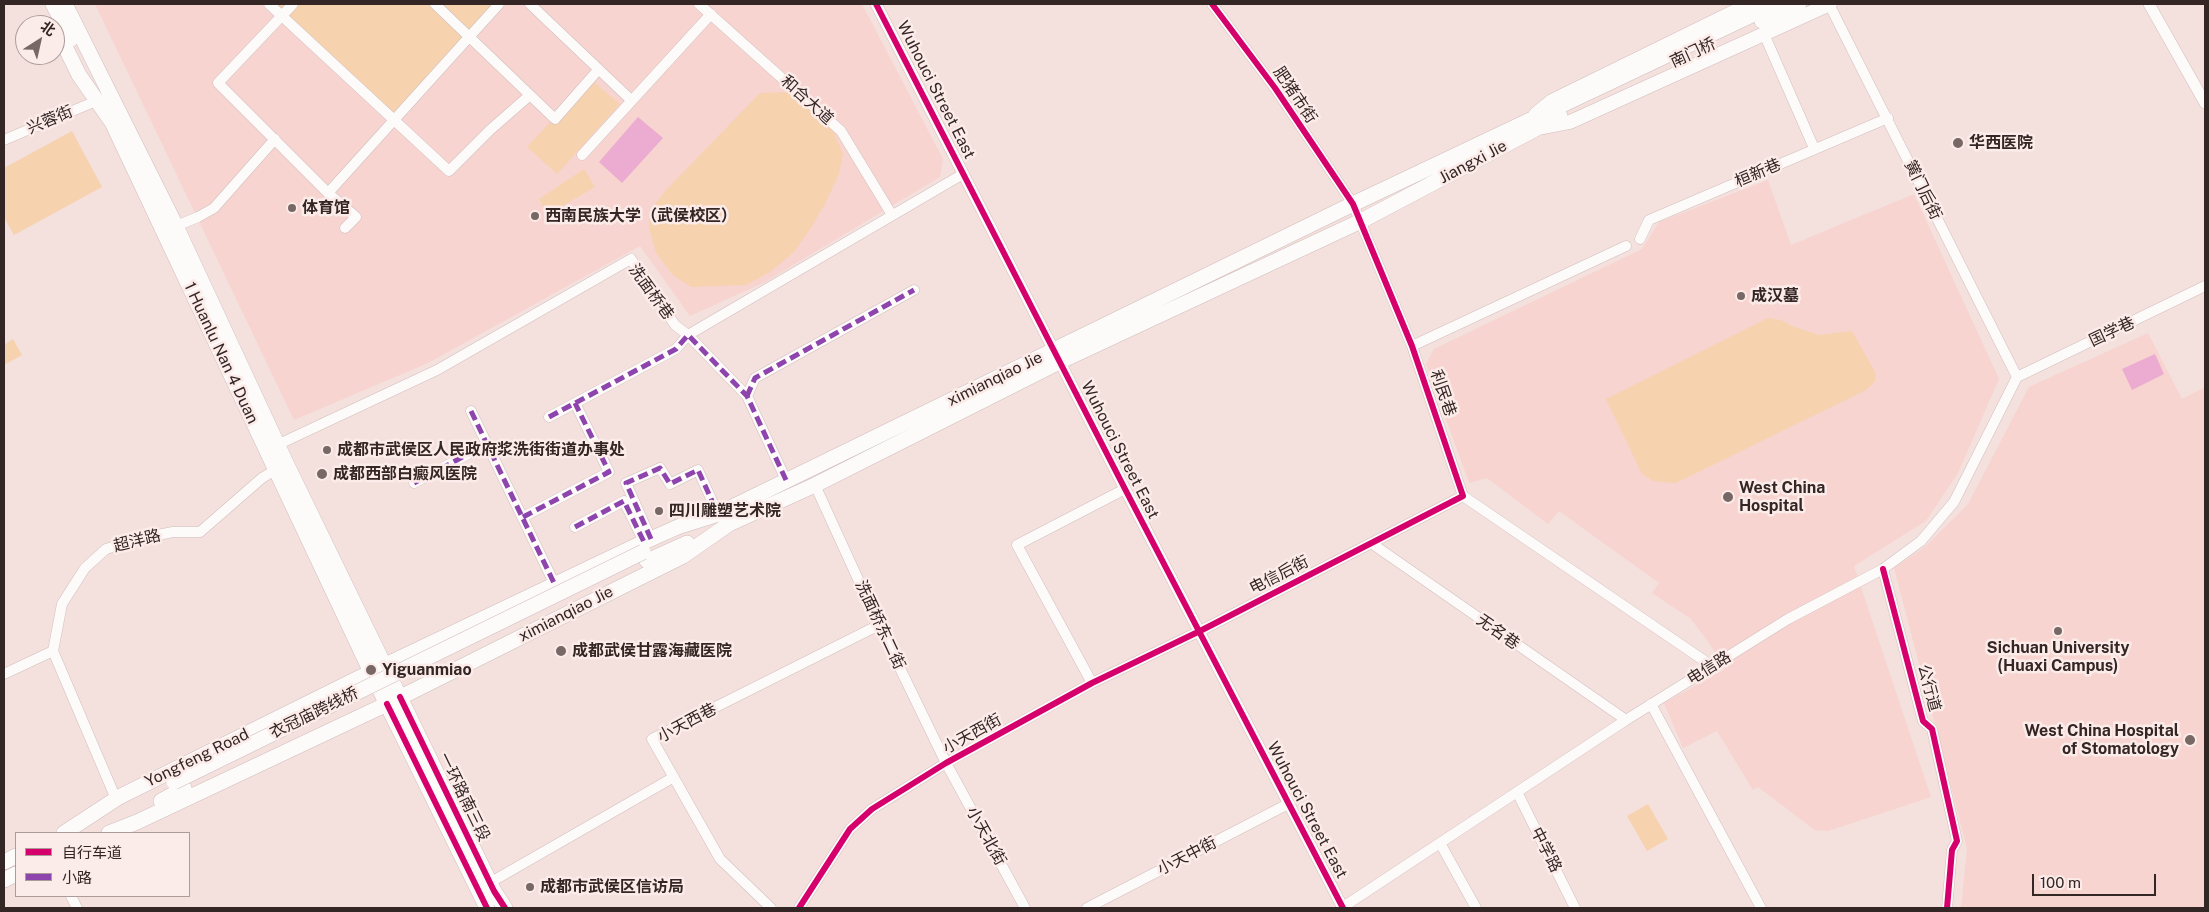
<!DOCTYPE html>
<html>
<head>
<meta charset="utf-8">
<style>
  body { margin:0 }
  #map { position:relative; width:2209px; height:912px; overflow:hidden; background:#f4e0dd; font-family:"Public Sans","Noto Sans SC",sans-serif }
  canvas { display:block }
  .frame { position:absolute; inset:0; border:5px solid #342624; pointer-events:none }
  .legend { position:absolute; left:15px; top:832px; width:175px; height:65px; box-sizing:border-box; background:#fbebe9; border:1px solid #ab9c9a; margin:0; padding:6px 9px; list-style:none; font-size:15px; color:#342624 }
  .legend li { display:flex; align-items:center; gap:10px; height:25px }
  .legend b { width:25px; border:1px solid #ab9c9a }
  .north { position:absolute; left:15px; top:15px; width:50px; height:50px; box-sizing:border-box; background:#fbebe9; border:1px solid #ab9c9a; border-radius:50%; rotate:35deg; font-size:14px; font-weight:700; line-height:20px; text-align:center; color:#342624 }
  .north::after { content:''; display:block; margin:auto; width:18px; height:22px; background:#776765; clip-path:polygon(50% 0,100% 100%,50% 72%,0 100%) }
  .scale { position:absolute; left:2032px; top:874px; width:124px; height:22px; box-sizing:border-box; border:2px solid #342624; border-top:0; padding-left:6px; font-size:15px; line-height:18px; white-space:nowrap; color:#342624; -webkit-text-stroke:4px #fbebe9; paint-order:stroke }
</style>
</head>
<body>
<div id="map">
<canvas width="2209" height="912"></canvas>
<div class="frame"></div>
<ul class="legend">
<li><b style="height:6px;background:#d6006c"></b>自行车道</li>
<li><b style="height:6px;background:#8e44ad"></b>小路</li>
</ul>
<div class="north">北</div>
<div class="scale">100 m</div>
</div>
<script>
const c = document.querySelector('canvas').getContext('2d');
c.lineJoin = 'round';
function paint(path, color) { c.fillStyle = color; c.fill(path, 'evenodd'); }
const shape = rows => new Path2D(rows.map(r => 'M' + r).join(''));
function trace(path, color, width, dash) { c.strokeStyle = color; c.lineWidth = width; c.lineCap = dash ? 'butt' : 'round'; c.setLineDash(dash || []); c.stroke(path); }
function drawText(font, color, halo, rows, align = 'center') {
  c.font = font + ' "Public Sans","Noto Sans SC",sans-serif'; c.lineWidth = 5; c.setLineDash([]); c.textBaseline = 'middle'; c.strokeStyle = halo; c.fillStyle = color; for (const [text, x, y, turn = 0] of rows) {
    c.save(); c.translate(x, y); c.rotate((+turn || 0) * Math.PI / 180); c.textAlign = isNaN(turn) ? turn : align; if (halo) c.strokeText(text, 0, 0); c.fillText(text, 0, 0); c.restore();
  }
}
paint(shape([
  [95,4,862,4,943,159,940,177,765,282,690,316,640,246,428,363,294,420],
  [1768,180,1791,245,1914,194,1999,379,1958,473,1926,521,1854,566,1931,797,1828,831,1815,830,1758,787,1753,790,1717,731,1683,748,1664,703,1725,669,1712,647,1691,619,1652,593,1659,583,1559,511,1548,524,1487,478,1469,483,1426,364,1434,349,1642,249,1659,222],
  [2148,333,2182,399,2205,387,2205,908,1961,908,1967,848,1894,568,1926,546,1968,504,2029,387]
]), '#f7d4d0');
paint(shape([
  [269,4,499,4,392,120],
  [590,79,620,104,557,174,527,147],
  [789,92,833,130,843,154,839,174,825,204,809,231,794,252,770,272,746,285,691,287,673,275,656,253,649,228,649,212,666,190,760,93],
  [72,131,102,187,14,235,4,217,4,168],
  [584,169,595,187,547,215,539,199],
  [1768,318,1781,320,1792,326,1819,335,1852,331,1876,374,1875,381,1866,390,1676,483,1653,481,1642,474,1606,399],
  [13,339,22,355,4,365,4,345],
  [1648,804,1668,839,1647,851,1627,816]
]), '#f6d2af');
paint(shape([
  [638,117,663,138,622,183,599,162],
  [2155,354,2164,374,2132,390,2122,369]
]), '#ecabd1');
const minor = shape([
  [269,4,449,171,490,130,530,95],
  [293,4,218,83,328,193,356,217,345,228],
  [435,4,555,119,598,70],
  [530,4,631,100],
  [699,4,841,131,892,215],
  [1829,4,2017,377],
  [1764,34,1814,148],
  [4,140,96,101],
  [582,155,711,14],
  [328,193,499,4],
  [176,226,198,217,214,208,275,139],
  [1640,239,1649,220,1888,118],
  [1412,346,1626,246],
  [2017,377,2205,286],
  [747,396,755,378,914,290],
  [471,411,555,585],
  [549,417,676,349,688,335,963,174],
  [277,445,437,370,631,259,675,325,688,335,747,396,786,480],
  [414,483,487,444],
  [815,485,879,625,946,763,1025,908],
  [1463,496,1712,666],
  [523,517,609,472,575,403],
  [575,527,624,501,644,542],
  [651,539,626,483,660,468,670,484,698,470,718,514],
  [1371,543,1626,720],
  [1883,569,1923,721,1932,729,1957,841,1952,850,1947,908],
  [4,674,53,651],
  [1092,683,1017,545,1125,489],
  [1651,704,1761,908],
  [1517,792,1575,908],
  [116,799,53,651,62,604,85,568,106,549,142,538,173,532,200,532,262,478,275,470],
  [1440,843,1476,908],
  [491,882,674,777],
  [71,896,77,908],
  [1343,907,1626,720,1788,619,1883,569,1921,541,1954,502,2017,377],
  [771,908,720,859,652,739,879,625],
  [799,908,850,829,872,809,946,763,1092,683,1200,631,1463,496,1412,346,1353,204,1275,88,1212,4],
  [1087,908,1288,804]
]);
const tertiary = shape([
  [876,4,1125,489,1343,908],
  [2149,4,2205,103]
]);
const secondary = shape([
  [1536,114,1552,101,1750,4],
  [1544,127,1570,122,1830,4]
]);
const primary = shape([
  [53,4,71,39],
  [65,4,176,226,287,465,494,891,505,908],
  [1762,21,1799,4],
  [57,30,79,75,111,121],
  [111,120,371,672,487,908],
  [647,561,687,543],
  [161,801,184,788],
  [64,833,119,797,371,672,644,542,680,526,718,514,1353,204,1775,4],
  [109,833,137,822,387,704,683,556,729,524,815,485,1059,362,1361,221,1560,116],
  [4,862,16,856],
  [4,880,16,874]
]);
trace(minor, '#d0bfbd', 11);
trace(tertiary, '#d0bfbd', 12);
trace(secondary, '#d0bfbd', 15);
trace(primary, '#d0bfbd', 16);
trace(minor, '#fdfafa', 10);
trace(tertiary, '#fdfafa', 11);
trace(secondary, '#fdfafa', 14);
trace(primary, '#fdfafa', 15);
const primaryBridge = shape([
  [174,782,643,552]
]);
trace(primaryBridge, '#d0bfbd', 16, []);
trace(primaryBridge, '#fdfafa', 15);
trace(shape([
  [747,396,755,378,914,290],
  [471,411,555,585],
  [549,417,676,349,688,335,747,396,786,480],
  [414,483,487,444],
  [523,517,609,472,575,403],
  [575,527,624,501,644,542],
  [651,539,626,483,660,468,670,484,698,470,718,514]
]), '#8e44ad', 5, [10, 5]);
trace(shape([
  [876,4,1125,489,1343,908],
  [1883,569,1923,721,1932,729,1957,841,1952,850,1947,908],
  [400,697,494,891,505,908],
  [387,704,487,908],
  [799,908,850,829,872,809,946,763,1092,683,1200,631,1463,496,1412,346,1353,204,1275,88,1212,4]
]), '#d6006c', 6);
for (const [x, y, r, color] of [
  [1958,143,6,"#776765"],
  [292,208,5,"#776765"],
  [535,216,5,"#776765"],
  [1741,296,5,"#776765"],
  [327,450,5,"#776765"],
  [322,474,6,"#776765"],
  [1728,497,6,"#776765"],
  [659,511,5,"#776765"],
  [2058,631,5,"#776765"],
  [561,651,6,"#776765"],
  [371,670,6,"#776765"],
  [2190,740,6,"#776765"],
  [530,887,5,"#776765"]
]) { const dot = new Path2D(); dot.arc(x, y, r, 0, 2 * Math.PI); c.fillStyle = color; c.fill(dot); trace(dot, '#fbebe9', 2); }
drawText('16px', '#342624', '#fbebe9', [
  ["南门桥",1693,53,-25],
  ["Wuhouci Street East",936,90,63],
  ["肥猪市街",1295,95,56],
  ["和合大道",807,100,42],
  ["兴蓉街",50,120,-23],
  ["Jiangxi Jie",1473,162,-28],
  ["桓新巷",1758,173,-23],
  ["黉门后街",1923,190,64],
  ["洗面桥巷",651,292,54],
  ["国学巷",2112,332,-25],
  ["1 Huanlu Nan 4 Duan",221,353,65],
  ["ximianqiao Jie",995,379,-26],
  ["利民巷",1443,393,71],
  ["Wuhouci Street East",1120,450,63],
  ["超洋路",137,541,-14],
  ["电信后街",1279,575,-27],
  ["ximianqiao Jie",566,614,-27],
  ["洗面桥东二街",880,625,65],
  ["无名巷",1498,632,35],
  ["电信路",1709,668,-32],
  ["公行道",1929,688,75],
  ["衣冠庙跨线桥",314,713,-26],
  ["小天西巷",687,723,-28],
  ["小天西街",972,734,-29],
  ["Yongfeng Road",197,758,-26],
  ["一环路南三段",464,797,64],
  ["Wuhouci Street East",1307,810,62],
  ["小天北街",986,836,61],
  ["中学路",1546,850,63],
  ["小天中街",1187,856,-27]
]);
drawText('bold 16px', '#342624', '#fbebe9', [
  ["华西医院",1969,143],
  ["体育馆",302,208],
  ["西南民族大学（武侯校区）",545,216],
  ["成汉墓",1751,296],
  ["成都市武侯区人民政府浆洗街街道办事处",337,450],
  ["成都西部白癜风医院",333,474],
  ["West China",1739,488],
  ["Hospital",1739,506],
  ["四川雕塑艺术院",669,511],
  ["Sichuan University",2058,648,"center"],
  ["(Huaxi Campus)",2058,666,"center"],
  ["成都武侯甘露海藏医院",572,651],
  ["Yiguanmiao",382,670],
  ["West China Hospital",2179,731,"right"],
  ["of Stomatology",2179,749,"right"],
  ["成都市武侯区信访局",540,887]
], 'left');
</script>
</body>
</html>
